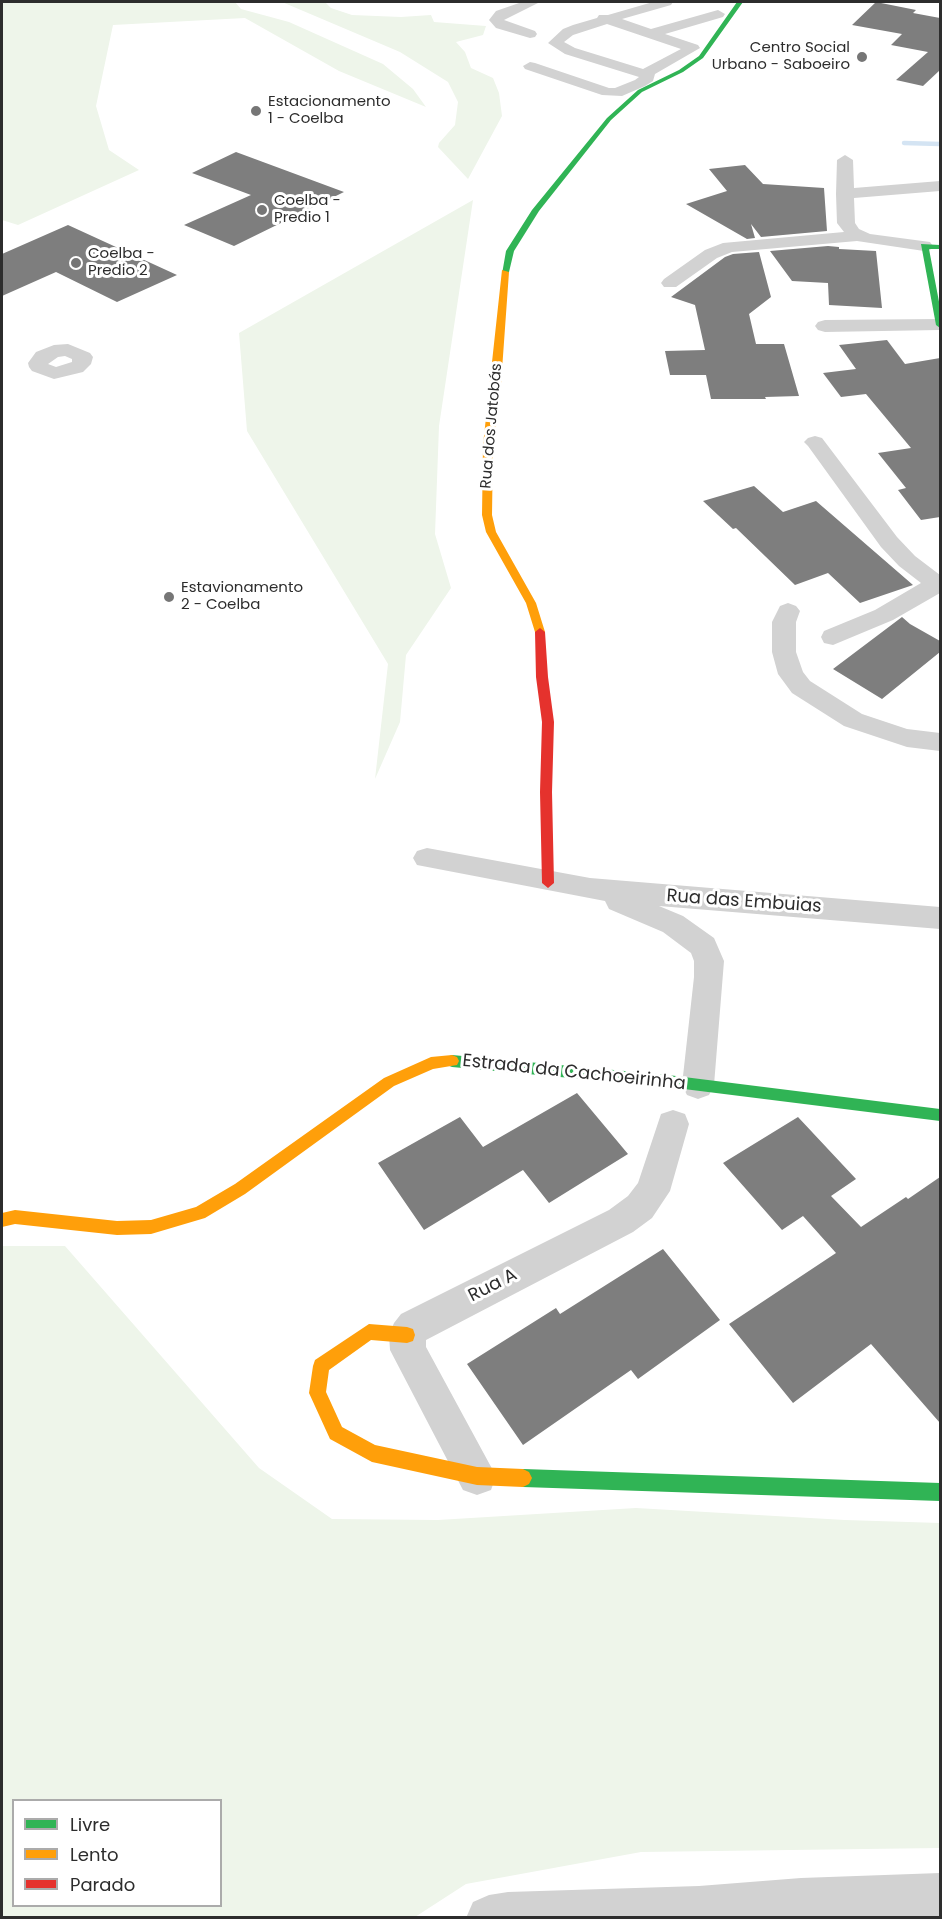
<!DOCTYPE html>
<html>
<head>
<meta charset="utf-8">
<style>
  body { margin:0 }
  #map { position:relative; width:942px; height:1919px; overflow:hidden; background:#fff; font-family:Poppins,sans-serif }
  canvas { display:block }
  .frame { position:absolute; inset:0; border:3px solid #2d2d2d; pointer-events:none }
  .legend { position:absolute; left:12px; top:1799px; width:210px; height:108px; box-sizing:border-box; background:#fff; border:2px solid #ababab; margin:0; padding:8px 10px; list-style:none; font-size:18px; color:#2d2d2d }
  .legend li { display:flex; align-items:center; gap:12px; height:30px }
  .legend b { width:30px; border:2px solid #ababab }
</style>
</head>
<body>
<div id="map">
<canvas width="942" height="1919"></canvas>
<div class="frame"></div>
<ul class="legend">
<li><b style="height:8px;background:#30b455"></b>Livre</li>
<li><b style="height:8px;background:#ff9f0a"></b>Lento</li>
<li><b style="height:8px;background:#e5322d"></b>Parado</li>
</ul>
</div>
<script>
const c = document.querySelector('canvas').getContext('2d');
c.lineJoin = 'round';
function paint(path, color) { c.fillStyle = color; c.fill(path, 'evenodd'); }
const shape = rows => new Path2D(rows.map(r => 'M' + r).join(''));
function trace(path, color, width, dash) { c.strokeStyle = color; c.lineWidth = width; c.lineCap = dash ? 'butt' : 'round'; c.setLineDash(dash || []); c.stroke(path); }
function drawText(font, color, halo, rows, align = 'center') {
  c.font = font + ' Poppins,sans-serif'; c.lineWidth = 6; c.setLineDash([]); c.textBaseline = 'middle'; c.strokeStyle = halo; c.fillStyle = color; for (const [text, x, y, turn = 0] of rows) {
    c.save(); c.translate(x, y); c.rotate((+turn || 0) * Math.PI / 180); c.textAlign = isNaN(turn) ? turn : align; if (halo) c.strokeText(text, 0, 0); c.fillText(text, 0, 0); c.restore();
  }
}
paint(shape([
  [2,2,235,2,241,9,289,22,383,64,413,89,426,107,339,71,245,18,113,25,96,106,109,150,139,170,18,225,2,220],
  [282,2,325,2,331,8,352,15,401,17,431,15,434,22,486,26,483,35,456,42,465,52,471,68,493,78,499,93,502,116,468,179,438,147,439,143,455,125,458,102,448,82,400,52],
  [473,200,439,426,435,534,451,588,406,655,400,722,375,779,388,664,247,431,239,333],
  [2,1246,65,1246,259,1468,332,1519,438,1520,636,1508,845,1520,940,1523,940,1848,641,1852,466,1884,415,1917,2,1917],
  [220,1800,220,1906,14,1906,14,1800]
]), '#eef5ea');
trace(shape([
  [904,143,940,144]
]), '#d4e4f3', 4.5);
paint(shape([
  [876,2,916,10,913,13,940,18,940,70,923,86,896,80,928,52,891,45,902,34,852,25],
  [236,152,344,192,234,246,184,225,251,195,192,173],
  [745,165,763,184,824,188,827,231,761,237,751,224,755,238,747,239,686,204,727,191,709,169],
  [68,225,177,275,117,302,56,272,2,296,2,254],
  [828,246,839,247,839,249,876,251,882,308,829,305,828,283,792,281,770,251],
  [759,252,771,297,749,314,756,344,784,344,799,396,765,397,766,399,711,399,706,375,670,375,665,351,705,350,695,305,671,297,725,257,733,254],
  [887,340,905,364,940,358,940,517,921,520,898,490,906,488,878,453,911,448,866,394,841,397,823,373,856,369,839,345],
  [754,486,783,512,816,501,913,585,860,603,828,573,795,585,736,528,733,529,703,501],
  [902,617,910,624,940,641,940,652,882,699,833,669],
  [577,1093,628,1154,549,1203,523,1170,424,1230,378,1163,460,1117,483,1147],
  [798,1117,856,1179,831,1196,861,1227,906,1197,908,1199,940,1177,940,1423,871,1344,793,1403,729,1324,836,1253,803,1216,782,1230,723,1163],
  [663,1249,720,1320,638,1379,631,1370,523,1445,467,1364,556,1308,560,1314]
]), '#7e7e7e');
paint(shape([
  [522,2,540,2,504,20,535,31,537,34,535,37,530,38,496,28,489,20,496,11,522,2],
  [653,2,673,2,671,5,622,19,651,29,718,10,725,14,723,17,665,34,698,45,700,48,655,74,653,81,645,86,622,96,602,95,525,69,523,66,530,62,535,63,609,88,615,88,635,80,639,77,565,54,548,43,563,29,573,25,597,18,599,15,608,15,653,2],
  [607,24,681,49,643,69,575,48,564,42,573,35,607,24],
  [845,155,853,160,854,188,940,181,940,191,854,198,855,223,859,229,870,234,930,242,933,246,930,250,924,251,857,241,732,252,717,258,676,287,664,287,661,283,664,279,705,250,723,243,844,232,837,223,836,194,837,160,845,155],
  [940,319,939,330,825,332,818,330,815,326,818,322,825,320,940,319],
  [68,344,90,353,93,357,91,364,83,372,54,379,32,371,29,367,28,363,36,352,54,345,68,344],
  [65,356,72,359,72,362,56,367,48,364,58,357,65,356],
  [815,436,822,438,897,537,915,556,940,575,940,593,893,620,833,645,824,643,821,637,824,631,875,610,921,583,899,566,881,547,808,446,804,442,808,438,815,436],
  [788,603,796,606,800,611,796,622,796,652,803,672,810,681,862,714,907,729,940,733,940,751,907,747,844,726,792,693,778,674,772,652,772,622,780,606,788,603],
  [427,848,590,878,940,907,940,929,659,906,683,916,714,938,724,961,714,1085,709,1095,698,1099,687,1095,682,1085,694,977,694,961,691,953,663,932,609,909,605,901,417,865,413,858,417,851,427,848],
  [673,1110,685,1114,689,1124,670,1191,652,1218,633,1232,426,1340,426,1347,496,1476,491,1490,477,1495,463,1490,390,1350,389,1335,394,1323,401,1314,609,1210,628,1196,638,1183,661,1114,673,1110],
  [940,1873,940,1918,466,1918,473,1902,489,1895,508,1892,699,1886,801,1878,940,1873]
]), '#d2d2d2');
paint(shape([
  [737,2,743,2,703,58,683,72,642,92,611,120,539,211,514,251,509,272,502,274,506,251,532,210,607,118,638,90,679,70,699,56,737,2],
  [921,244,940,245,940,249,929,249,940,307,940,328,936,325,921,244],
  [452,1055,668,1075,940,1109,940,1121,668,1087,452,1067,447,1065,445,1061,447,1057,452,1055],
  [523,1469,940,1483,940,1501,523,1487,517,1484,514,1478,517,1472,523,1469]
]), '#30b455');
paint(shape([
  [502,270,509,272,501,384,493,445,492,515,496,532,536,603,545,632,540,636,535,632,526,603,486,532,482,515,483,445,502,270],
  [452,1055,457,1057,459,1061,457,1065,433,1069,394,1086,245,1194,205,1218,151,1234,117,1235,15,1224,2,1227,2,1213,15,1210,117,1221,151,1220,196,1207,235,1184,384,1078,431,1057,452,1055],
  [369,1324,407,1327,413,1329,415,1335,413,1341,407,1343,371,1340,329,1370,326,1392,342,1427,375,1445,477,1467,523,1469,529,1472,532,1478,529,1484,523,1487,477,1485,372,1462,330,1439,309,1393,313,1366,315,1360,369,1324]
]), '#ff9f0a');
paint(shape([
  [540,628,545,632,548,677,554,722,552,792,554,883,548,888,542,883,540,792,542,722,536,677,535,632,540,628]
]), '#e5322d');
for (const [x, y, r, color] of [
  [862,57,6,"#767676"],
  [256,111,6,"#767676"],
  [262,210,6,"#767676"],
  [76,263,6,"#767676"],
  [169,597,6,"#767676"]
]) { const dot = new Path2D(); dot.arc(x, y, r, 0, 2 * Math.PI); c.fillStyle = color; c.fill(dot); trace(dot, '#fff', 2); }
drawText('15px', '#2d2d2d', '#fff', [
  ["Centro Social",850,48,"right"],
  ["Urbano - Saboeiro",850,65,"right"],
  ["Estacionamento",268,102],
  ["1 - Coelba",268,119],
  ["Coelba -",274,201],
  ["Predio 1",274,218],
  ["Coelba -",88,254],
  ["Predio 2",88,271],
  ["Estavionamento",181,588],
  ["2 - Coelba",181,605]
], 'left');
drawText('15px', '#2d2d2d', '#fff', [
  ["Rua dos Jatobás",492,426,-85]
]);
drawText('18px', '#2d2d2d', '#fff', [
  ["Rua das Embuias",744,902,4],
  ["Estrada da Cachoeirinha",574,1073,6],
  ["Rua A",493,1286,-27]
]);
</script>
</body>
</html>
